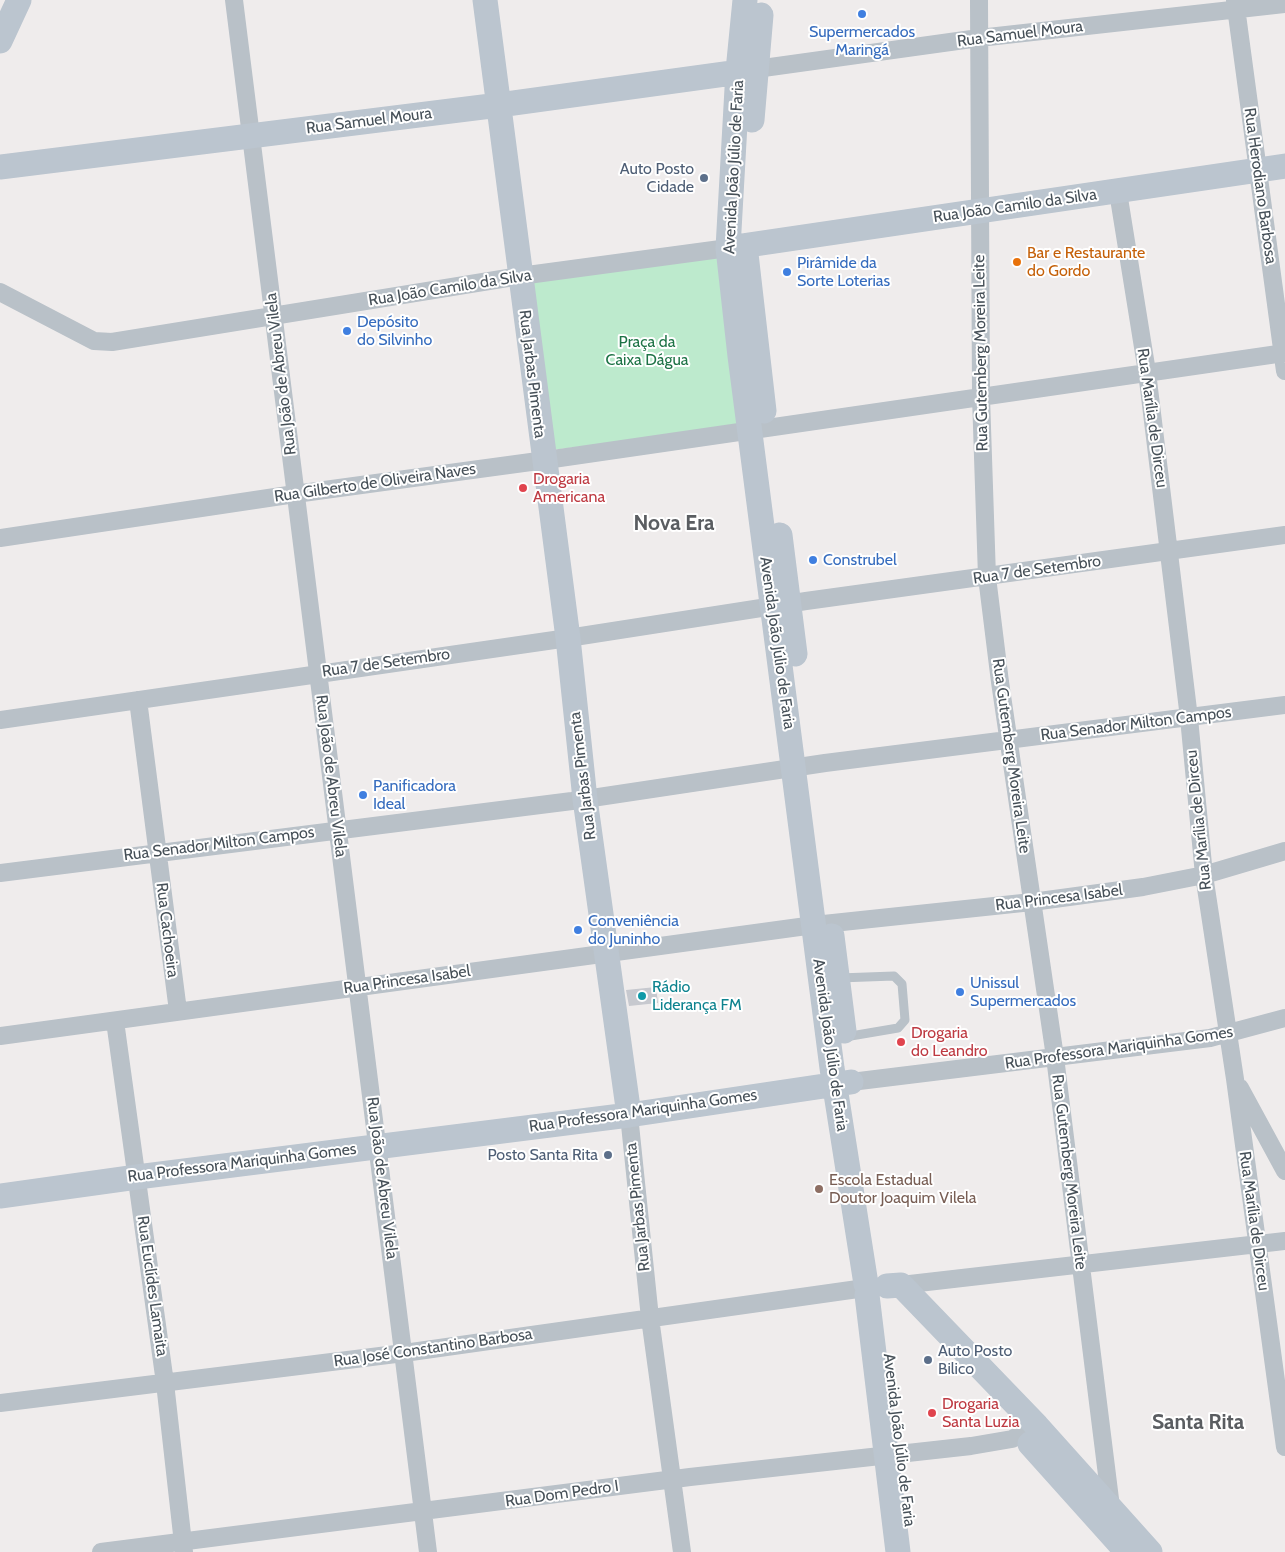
<!DOCTYPE html>
<html>
<head>
<meta charset="utf-8">
<style>
  body { margin:0 }
  canvas { display:block; background:#efecec }
</style>
</head>
<body>
<canvas width="1285" height="1552"></canvas>
<script>
const c = document.querySelector('canvas').getContext('2d');
c.lineJoin = 'round';
function paint(path, color) { c.fillStyle = color; c.fill(path, 'evenodd'); }
const shape = rows => new Path2D(rows.map(r => 'M' + r).join(''));
function trace(path, color, width, dash) { c.strokeStyle = color; c.lineWidth = width; c.lineCap = dash ? 'butt' : 'round'; c.setLineDash(dash || []); c.stroke(path); }
function drawText(font, color, halo, rows, align = 'center') {
  c.font = font + ' Cabin,sans-serif'; c.lineWidth = 4; c.setLineDash([]); c.textBaseline = 'middle'; c.strokeStyle = halo; c.fillStyle = color; for (const [text, x, y, turn = 0] of rows) {
    c.save(); c.translate(x, y); c.rotate((+turn || 0) * Math.PI / 180); c.textAlign = isNaN(turn) ? turn : align; if (halo) c.strokeText(text, 0, 0); c.fillText(text, 0, 0); c.restore();
  }
}
paint(shape([
  [726,254,745,426,544,451,527,281]
]), '#bdeacd');
paint(shape([
  [656,987,658,1003,629,1006,626,990]
]), '#c7c9cf');
trace(shape([
  [839,978,894,976,902,984,905,1020,898,1028,845,1037]
]), '#b9c1c8', 9);
trace(shape([
  [234,0,428,1552],
  [979,0,981,397,987,577,1000,682,1055,1057,1111,1507],
  [1235,0,1285,371],
  [756,69,979,38,1285,4],
  [1118,192,1147,372,1189,718,1204,875,1235,1079,1285,1447],
  [0,292,94,341,112,342,520,276,728,248],
  [0,538,295,494,553,459,1285,353],
  [138,700,178,1011],
  [0,720,568,638,806,601,1285,535],
  [0,873,572,801,825,763,1285,705],
  [115,1021,165,1383,184,1552],
  [0,1036,814,925,1032,902,1143,887,1204,875,1285,851],
  [851,1082,1210,1038,1285,1018],
  [1240,1088,1285,1171],
  [629,1115,650,1318,682,1552],
  [901,1285,1285,1241],
  [0,1403,404,1353,865,1288],
  [101,1552,690,1477,971,1446,1012,1439,1037,1426]
]), '#b9c1c8', 18);
trace(shape([
  [485,0,568,638,585,799,629,1115],
  [745,0,738,71,728,248,740,356,832,1068,866,1284],
  [0,41,19,0],
  [752,120,761,15],
  [0,167,499,105,754,70],
  [728,248,1285,166],
  [746,254,764,411],
  [780,535,795,654],
  [832,936,844,1031],
  [0,1196,137,1177,629,1115,851,1082],
  [887,1286,901,1285,1037,1426,1150,1552],
  [867,1295,898,1552],
  [1030,1444,1127,1552]
]), '#bbc5cf', 25);
for (const [x, y, r, color] of [
  [862,14,5,"#3f7fe0"],
  [704,178,5,"#5c6f8a"],
  [1017,262,5,"#e8710a"],
  [787,272,5,"#3f7fe0"],
  [347,331,5,"#3f7fe0"],
  [523,488,5,"#e0444e"],
  [813,560,5,"#3f7fe0"],
  [363,795,5,"#3f7fe0"],
  [578,930,5,"#3f7fe0"],
  [960,992,5,"#3f7fe0"],
  [642,996,5,"#0f9aa8"],
  [901,1042,5,"#e0444e"],
  [608,1155,5,"#5c6f8a"],
  [819,1189,5,"#8d6e63"],
  [928,1360,5,"#5c6f8a"],
  [932,1413,5,"#e0444e"]
]) { const dot = new Path2D(); dot.arc(x, y, r, 0, 2 * Math.PI); c.fillStyle = color; c.fill(dot); trace(dot, '#fff', 2); }
drawText('16px', '#366cbe', '#fff', [
  ["Supermercados",862,32,"center"],
  ["Maringá",862,50,"center"],
  ["Pirâmide da",797,263],
  ["Sorte Loterias",797,281],
  ["Depósito",357,322],
  ["do Silvinho",357,340],
  ["Construbel",823,560],
  ["Panificadora",373,786],
  ["Ideal",373,804],
  ["Conveniência",588,921],
  ["do Juninho",588,939],
  ["Unissul",970,983],
  ["Supermercados",970,1001]
], 'left');
drawText('16px', '#465058', '#fff', [
  ["Rua Samuel Moura",1020,34,-7],
  ["Rua Samuel Moura",369,121,-7],
  ["Avenida João Júlio de Faria",734,167,-87],
  ["Rua Herodiano Barbosa",1260,186,82],
  ["Rua João Camilo da Silva",1015,206,-8],
  ["Rua João Camilo da Silva",450,288,-9],
  ["Rua Gutemberg Moreira Leite",981,353,-91],
  ["Rua João de Abreu Vilela",281,374,-97],
  ["Rua Jarbas Pimenta",532,374,83],
  ["Rua Marília de Dirceu",1152,418,82],
  ["Rua Gilberto de Oliveira Naves",375,483,-8],
  ["Rua 7 de Setembro",1037,570,-8],
  ["Avenida João Júlio de Faria",777,643,82],
  ["Rua 7 de Setembro",386,663,-8],
  ["Rua Senador Milton Campos",1136,724,-7],
  ["Rua Gutemberg Moreira Leite",1011,756,82],
  ["Rua João de Abreu Vilela",331,776,83],
  ["Rua Jarbas Pimenta",583,776,-97],
  ["Rua Marília de Dirceu",1199,820,-96],
  ["Rua Senador Milton Campos",219,844,-7],
  ["Rua Princesa Isabel",1059,898,-7],
  ["Rua Cachoeira",167,930,83],
  ["Rua Princesa Isabel",407,980,-8],
  ["Avenida João Júlio de Faria",830,1045,82],
  ["Rua Professora Mariquinha Gomes",1119,1048,-8],
  ["Rua Professora Mariquinha Gomes",643,1111,-8],
  ["Rua Professora Mariquinha Gomes",242,1163,-7],
  ["Rua Gutemberg Moreira Leite",1069,1172,83],
  ["Rua João de Abreu Vilela",382,1178,83],
  ["Rua Jarbas Pimenta",638,1207,-96],
  ["Rua Marília de Dirceu",1254,1221,82],
  ["Rua Euclídes Lamaita",152,1286,82],
  ["Rua José Constantino Barbosa",433,1348,-8],
  ["Avenida João Júlio de Faria",899,1440,83],
  ["Rua Dom Pedro I",562,1494,-8]
]);
drawText('16px', '#4e5e75', '#fff', [
  ["Auto Posto",694,169],
  ["Cidade",694,187],
  ["Posto Santa Rita",598,1155],
  ["Auto Posto",938,1351,"left"],
  ["Bilico",938,1369,"left"]
], 'right');
drawText('16px', '#c56008', '#fff', [
  ["Bar e Restaurante",1027,253],
  ["do Gordo",1027,271]
], 'left');
drawText('16px', '#1e7346', '#fff', [
  ["Praça da",647,342],
  ["Caixa Dágua",647,360]
]);
drawText('16px', '#be3a42', '#fff', [
  ["Drogaria",533,479],
  ["Americana",533,497],
  ["Drogaria",911,1033],
  ["do Leandro",911,1051],
  ["Drogaria",942,1404],
  ["Santa Luzia",942,1422]
], 'left');
drawText('16px', '#0d838f', '#fff', [
  ["Rádio",652,987],
  ["Liderança FM",652,1005]
], 'left');
drawText('16px', '#785e54', '#fff', [
  ["Escola Estadual",829,1180],
  ["Doutor Joaquim Vilela",829,1198]
], 'left');
drawText('bold 21px', '#5a5d61', '#fff', [
  ["Nova Era",674,524],
  ["Santa Rita",1198,1423]
]);
</script>
</body>
</html>
